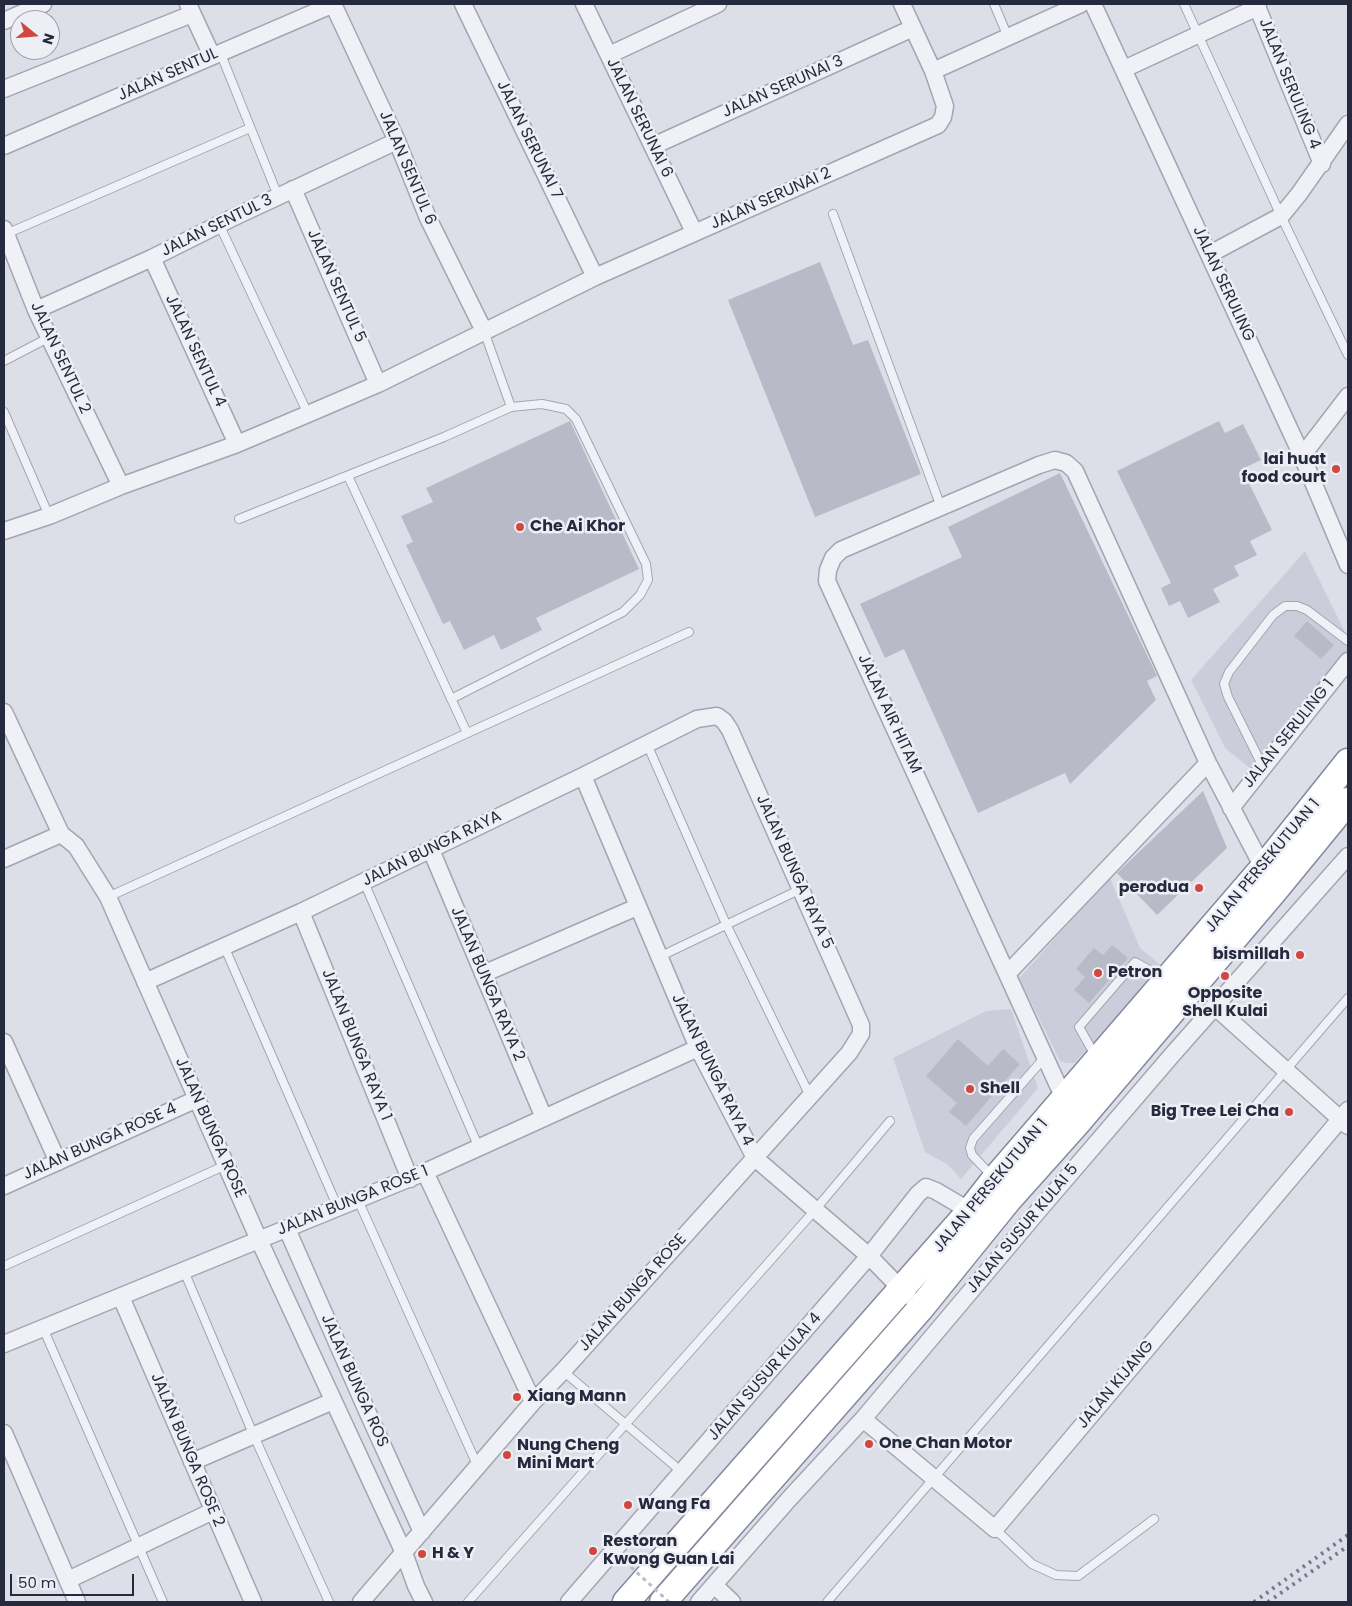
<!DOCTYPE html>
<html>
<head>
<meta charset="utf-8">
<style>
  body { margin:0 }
  #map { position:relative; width:1352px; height:1606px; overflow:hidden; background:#dddfe8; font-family:Poppins,sans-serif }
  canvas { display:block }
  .frame { position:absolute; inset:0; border:5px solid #262a3f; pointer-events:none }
  .north { position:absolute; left:10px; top:10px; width:50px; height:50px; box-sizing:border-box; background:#edeff5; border:1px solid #9da0ac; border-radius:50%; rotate:107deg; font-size:14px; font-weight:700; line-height:20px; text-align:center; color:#262a3f }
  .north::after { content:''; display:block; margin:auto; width:18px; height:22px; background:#d1463e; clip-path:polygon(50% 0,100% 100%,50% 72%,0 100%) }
  .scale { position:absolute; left:10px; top:1574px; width:124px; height:22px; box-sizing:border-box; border:2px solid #262a3f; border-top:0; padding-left:6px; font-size:15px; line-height:18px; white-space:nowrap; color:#262a3f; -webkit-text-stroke:4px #edeff5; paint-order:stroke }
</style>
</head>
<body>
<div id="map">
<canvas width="1352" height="1606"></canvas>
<div class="frame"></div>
<div class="north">N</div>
<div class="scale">50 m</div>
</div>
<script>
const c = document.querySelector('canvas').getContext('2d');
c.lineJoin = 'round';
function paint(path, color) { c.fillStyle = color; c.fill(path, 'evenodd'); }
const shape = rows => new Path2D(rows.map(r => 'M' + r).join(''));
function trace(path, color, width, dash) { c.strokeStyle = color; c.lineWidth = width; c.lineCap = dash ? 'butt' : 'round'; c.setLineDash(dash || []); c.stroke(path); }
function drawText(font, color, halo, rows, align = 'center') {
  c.font = font + ' Poppins,sans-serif'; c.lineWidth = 5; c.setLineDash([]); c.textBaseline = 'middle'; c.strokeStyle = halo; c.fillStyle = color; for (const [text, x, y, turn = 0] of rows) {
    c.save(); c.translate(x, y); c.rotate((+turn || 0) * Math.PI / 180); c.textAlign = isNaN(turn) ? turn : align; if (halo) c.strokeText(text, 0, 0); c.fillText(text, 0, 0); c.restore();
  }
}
paint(shape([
  [1305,551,1348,638,1348,655,1251,769,1225,748,1191,680],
  [1110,878,1140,948,1162,966,1108,1027,1074,1063,1067,1063,1060,1061,1019,978],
  [1011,1009,1038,1088,961,1179,947,1164,925,1152,893,1058,986,1011]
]), '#cbceda');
paint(shape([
  [820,262,853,345,868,340,921,474,815,517,728,300],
  [570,421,639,569,536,618,542,630,501,650,494,635,464,650,450,621,443,624,406,545,413,542,401,516,433,502,426,488],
  [1219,421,1225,433,1243,424,1261,460,1242,469,1272,530,1250,541,1257,555,1234,566,1239,576,1213,589,1220,602,1188,618,1180,601,1169,606,1161,588,1171,583,1117,471],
  [1060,473,1157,676,1147,681,1156,700,1070,784,1065,773,978,813,904,649,885,658,860,604,962,557,948,527],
  [1307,621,1334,645,1321,659,1294,636],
  [1203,791,1227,848,1157,915,1117,873],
  [1112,945,1128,958,1089,1003,1074,990,1085,977,1076,969,1094,948,1103,955],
  [958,1039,988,1066,1003,1049,1020,1064,966,1126,949,1112,957,1103,926,1076]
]), '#b8bac8');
const service = shape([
  [994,4,1008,37],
  [1184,4,1281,216,1348,355],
  [220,52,278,196],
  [833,214,941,507],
  [219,224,308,414],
  [6,234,250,128],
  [4,361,50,337],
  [4,412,49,516],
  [348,476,467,733],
  [239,519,444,437,511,407,484,331],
  [451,699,623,612,640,595,648,580,646,564,576,419,566,409,542,404,511,407],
  [647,744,726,924,810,1096],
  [1263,767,1228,697,1224,684,1229,672,1273,615,1285,606,1297,606,1307,610,1348,641],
  [364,882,479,1148],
  [108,897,689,632],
  [224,946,338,1208],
  [659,957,801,889],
  [1096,1057,1079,1027,1135,962,1162,977],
  [992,1176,972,1155,970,1148,973,1139,1046,1056],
  [358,1200,478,1467],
  [4,1266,226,1165],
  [184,1271,254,1436,329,1602],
  [43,1328,163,1602],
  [563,1371,682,1472],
  [995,1529,1032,1564,1056,1575,1078,1576,1154,1519],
  [468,1602,815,1210,890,1121],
  [827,1602,1348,998]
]);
const minor = shape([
  [188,4,212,56],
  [333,4,397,141,428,218,484,331],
  [463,4,595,277],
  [584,4,694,232],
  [1093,4,1302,456,1348,565],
  [1256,4,1322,164],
  [4,21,43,4],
  [609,55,718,4],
  [1124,69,1258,7],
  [933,71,1081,4],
  [4,89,192,14],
  [4,146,334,4],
  [653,146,913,28],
  [293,189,378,384],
  [4,229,36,310,121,486],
  [1210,254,1281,216,1299,194,1348,124],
  [152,258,237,444],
  [36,310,152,258,230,219,397,141],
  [1302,456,1348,396],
  [4,531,49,516,121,486,237,444,308,414,378,384,595,277,938,125,943,117,945,106,933,71,902,4],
  [4,712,61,834,76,846,108,897,259,1240,404,1553,416,1586,424,1602],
  [583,776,698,1048,755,1158,869,1256,908,1296],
  [1231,808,1348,661],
  [431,850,544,1118],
  [4,859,61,834],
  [301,912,410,1179],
  [483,974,637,907],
  [1007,974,1208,763],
  [145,982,301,912,583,776,697,719,717,716,724,721,730,730,861,1025,861,1034,849,1053,563,1371,533,1402,361,1602],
  [1214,1006,1348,1126],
  [4,1042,58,1162],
  [1067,1105,827,581,828,570,833,558,841,550,1039,465,1055,460,1066,463,1075,471,1208,763,1267,875],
  [425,1172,533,1402],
  [4,1186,197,1099],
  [287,1229,367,1411,422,1532],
  [121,1297,253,1602],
  [4,1344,425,1172,698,1048],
  [863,1419,995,1529,1348,1110],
  [4,1433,77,1602],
  [192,1462,333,1401],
  [68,1580,213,1511],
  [714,1585,732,1602],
  [569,1602,869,1256,918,1194,926,1187,936,1191,970,1211],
  [699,1602,789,1499,863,1419,1039,1210,1172,1055,1348,856]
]);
const trunk = shape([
  [626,1602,970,1211,995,1179,1264,867,1348,762],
  [663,1602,920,1309,1009,1199,1077,1123,1274,891,1348,801]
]);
trace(service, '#a2a5b2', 10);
trace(minor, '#a2a5b2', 19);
trace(trunk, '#85899f', 29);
trace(service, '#f0f1f6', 8);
trace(minor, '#f0f1f6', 16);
trace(trunk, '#fff', 26);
trace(shape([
  [1254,1602,1348,1535],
  [1268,1602,1348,1546]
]), '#777b92', 4, [2.5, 5]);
trace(shape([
  [631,1567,669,1602]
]), '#bbbdc6', 3, [4, 4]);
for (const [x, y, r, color] of [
  [1336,469,5,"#d1463e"],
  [520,527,5,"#d1463e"],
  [1199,888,5,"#d1463e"],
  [1300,955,5,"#d1463e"],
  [1098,973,5,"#d1463e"],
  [1225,976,5,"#d1463e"],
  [970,1089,5,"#d1463e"],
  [1289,1112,5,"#d1463e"],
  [517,1397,5,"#d1463e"],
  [869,1444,5,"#d1463e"],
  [507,1455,5,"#d1463e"],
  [628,1505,5,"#d1463e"],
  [593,1551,5,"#d1463e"],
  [422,1554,5,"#d1463e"]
]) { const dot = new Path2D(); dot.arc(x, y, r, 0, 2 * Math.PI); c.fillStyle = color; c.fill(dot); trace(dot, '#edeff5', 2); }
drawText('16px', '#262a3f', '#edeff5', [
  ["JALAN SENTUL",168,75,-24],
  ["JALAN SERULING 4",1289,84,68],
  ["JALAN SERUNAI 3",783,87,-24],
  ["JALAN SERUNAI 6",639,118,64],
  ["JALAN SERUNAI 7",529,140,64],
  ["JALAN SENTUL 6",407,168,67],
  ["JALAN SERUNAI 2",771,199,-24],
  ["JALAN SENTUL 3",217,226,-26],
  ["JALAN SERULING",1223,284,65],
  ["JALAN SENTUL 5",336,286,66],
  ["JALAN SENTUL 4",195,351,65],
  ["JALAN SENTUL 2",60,358,65],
  ["JALAN AIR HITAM",889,714,65],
  ["JALAN SERULING 1",1289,734,-51],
  ["JALAN BUNGA RAYA",432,849,-26],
  ["JALAN PERSEKUTUAN 1",1263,866,-50],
  ["JALAN BUNGA RAYA 5",794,872,66],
  ["JALAN BUNGA RAYA 2",487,984,67],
  ["JALAN BUNGA RAYA 1",356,1045,68],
  ["JALAN BUNGA RAYA 4",712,1070,64],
  ["JALAN BUNGA ROSE",210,1128,66],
  ["JALAN BUNGA ROSE 4",100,1142,-24],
  ["JALAN PERSEKUTUAN 1",991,1186,-50],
  ["JALAN BUNGA ROSE 1",353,1201,-22],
  ["JALAN SUSUR KULAI 5",1023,1229,-50],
  ["JALAN BUNGA ROSE",633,1293,-48],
  ["JALAN SUSUR KULAI 4",765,1377,-49],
  ["JALAN BUNGA ROS",354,1381,66],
  ["JALAN KIJANG",1116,1385,-50],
  ["JALAN BUNGA ROSE 2",187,1450,67]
]);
drawText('bold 16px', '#262a3f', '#edeff5', [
  ["lai huat",1326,460,"right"],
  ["food court",1326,478,"right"],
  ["Che Ai Khor",530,527],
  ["perodua",1189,888,"right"],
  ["bismillah",1290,955,"right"],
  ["Petron",1108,973],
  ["Opposite",1225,994,"center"],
  ["Shell Kulai",1225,1012,"center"],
  ["Shell",980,1089],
  ["Big Tree Lei Cha",1279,1112,"right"],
  ["Xiang Mann",527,1397],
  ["One Chan Motor",879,1444],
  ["Nung Cheng",517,1446],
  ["Mini Mart",517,1464],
  ["Wang Fa",638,1505],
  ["Restoran",603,1542],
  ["Kwong Guan Lai",603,1560],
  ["H & Y",432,1554]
], 'left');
</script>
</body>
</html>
